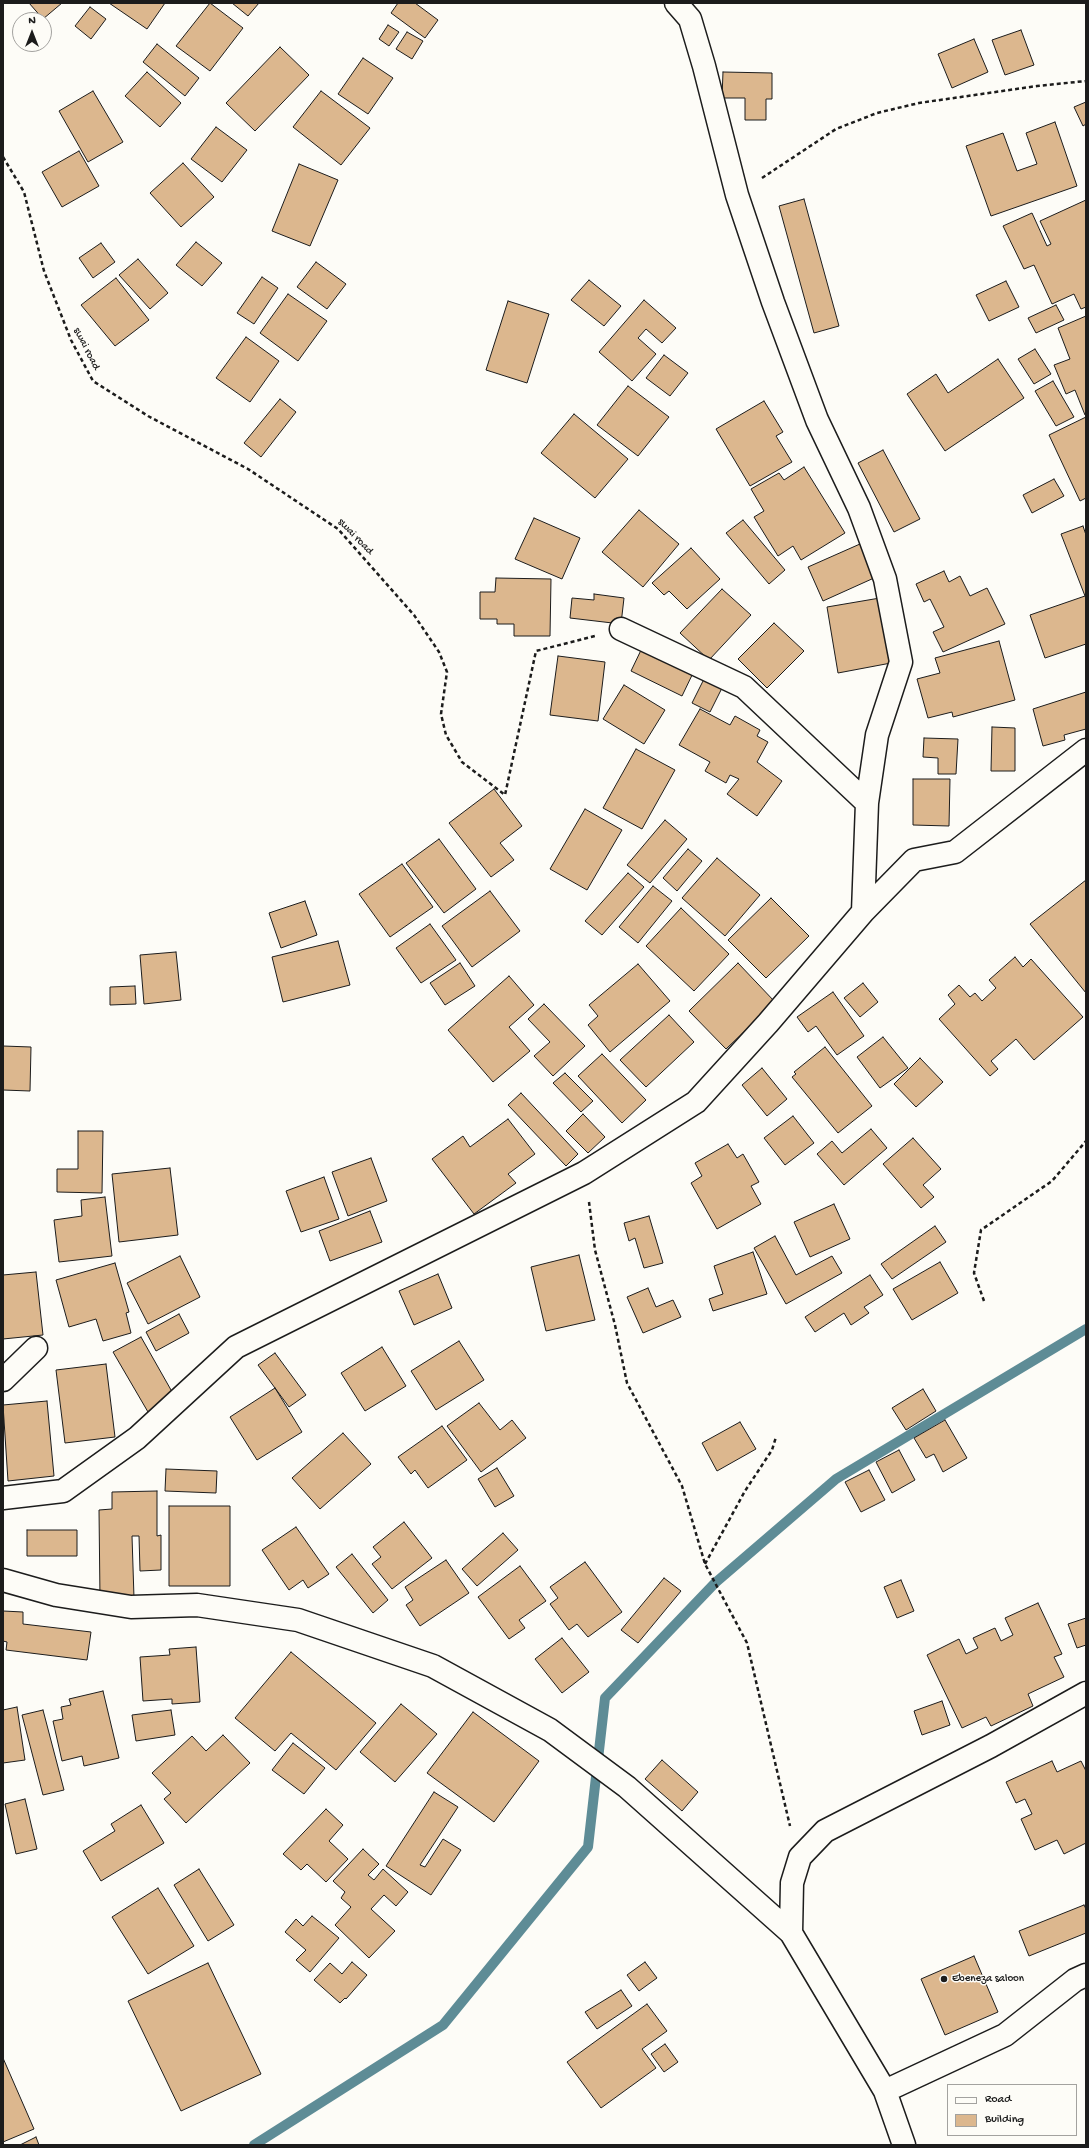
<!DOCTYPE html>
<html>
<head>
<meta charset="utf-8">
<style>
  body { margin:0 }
  #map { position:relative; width:1089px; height:2148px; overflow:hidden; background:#fdfcf7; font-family:"Gochi Hand",sans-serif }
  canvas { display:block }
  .frame { position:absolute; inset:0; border:4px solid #1c1c1c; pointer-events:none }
  .legend { position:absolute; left:947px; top:2084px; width:130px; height:52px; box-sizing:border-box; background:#fdfcf7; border:1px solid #a3a29f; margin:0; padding:5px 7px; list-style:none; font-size:12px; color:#1c1c1c }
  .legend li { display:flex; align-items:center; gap:8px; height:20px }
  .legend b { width:20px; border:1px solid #a3a29f }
  .north { position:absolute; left:12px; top:12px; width:40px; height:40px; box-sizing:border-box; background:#fdfcf7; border:1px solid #a3a29f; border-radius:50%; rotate:0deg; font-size:11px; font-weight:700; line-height:16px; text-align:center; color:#1c1c1c }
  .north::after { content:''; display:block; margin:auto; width:14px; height:18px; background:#1c1c1c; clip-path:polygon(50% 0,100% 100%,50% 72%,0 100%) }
</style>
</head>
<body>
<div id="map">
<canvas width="1089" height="2148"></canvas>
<div class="frame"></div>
<ul class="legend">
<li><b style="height:5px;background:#fdfcf7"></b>Road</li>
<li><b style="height:11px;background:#dcb78e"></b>Building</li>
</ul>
<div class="north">N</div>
</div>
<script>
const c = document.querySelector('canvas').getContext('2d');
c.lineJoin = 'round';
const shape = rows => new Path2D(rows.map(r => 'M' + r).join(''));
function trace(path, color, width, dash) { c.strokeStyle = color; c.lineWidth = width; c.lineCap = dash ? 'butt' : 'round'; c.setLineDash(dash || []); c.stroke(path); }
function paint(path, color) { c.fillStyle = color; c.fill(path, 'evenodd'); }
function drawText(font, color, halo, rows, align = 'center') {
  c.font = font + ' "Gochi Hand",sans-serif'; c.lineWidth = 3; c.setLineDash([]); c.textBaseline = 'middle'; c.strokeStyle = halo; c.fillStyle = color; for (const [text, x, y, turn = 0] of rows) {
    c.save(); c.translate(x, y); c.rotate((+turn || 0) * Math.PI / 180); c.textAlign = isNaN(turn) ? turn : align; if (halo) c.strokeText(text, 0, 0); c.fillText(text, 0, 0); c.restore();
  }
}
trace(shape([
  [254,2145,443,2025,588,1847,605,1698,715,1583,836,1479,1086,1329]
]), '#5e8c96', 10);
const building = shape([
  [29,3,62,3,43,19,29,3],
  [109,3,165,3,147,29,109,3],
  [210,3,243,28,210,71,176,46,210,3],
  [232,3,259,3,248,16,232,3],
  [398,3,415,3,438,20,425,38,391,13,398,3],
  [90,7,106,19,91,39,75,26,90,7],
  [388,25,399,32,389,46,379,39,388,25],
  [1021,30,1034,65,1005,75,992,40,1021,30],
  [407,32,423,41,412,59,396,49,407,32],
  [974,39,988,72,952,88,938,54,974,39],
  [157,44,199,78,185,96,143,62,157,44],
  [280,47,309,75,255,131,226,103,280,47],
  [363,58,393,78,368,114,338,94,363,58],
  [147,72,181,103,160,127,125,96,147,72],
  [723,72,772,73,772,99,766,99,766,120,745,120,745,98,722,98,723,72],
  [93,91,123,142,88,162,59,111,93,91],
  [321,91,370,128,341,165,293,127,321,91],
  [1086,102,1086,124,1083,126,1074,107,1086,102],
  [1055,122,1077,186,991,216,966,146,1003,133,1017,171,1037,164,1026,133,1055,122],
  [216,127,247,150,222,182,191,159,216,127],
  [79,151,99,186,62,207,42,172,79,151],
  [183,163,214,197,181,227,150,193,183,163],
  [299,164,338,180,310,246,272,231,299,164],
  [804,199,839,326,814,333,779,206,804,199],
  [1086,200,1086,307,1081,309,1074,294,1052,304,1034,265,1024,269,1003,226,1032,213,1047,246,1051,244,1040,221,1086,200],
  [196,242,222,263,202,286,176,265,196,242],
  [101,243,115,262,93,278,79,258,101,243],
  [138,259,168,293,150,309,119,275,138,259],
  [316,262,346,284,327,309,297,287,316,262],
  [262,277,278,288,254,324,237,313,262,277],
  [116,278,149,320,115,346,81,305,116,278],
  [589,280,621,306,604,326,571,300,589,280],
  [1006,281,1019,307,989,321,976,295,1006,281],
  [288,294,327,321,298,361,260,333,288,294],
  [644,300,676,328,662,343,646,329,638,338,656,354,632,381,599,352,644,300],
  [508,301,549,314,527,383,486,370,508,301],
  [1056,305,1064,320,1036,333,1028,318,1056,305],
  [1086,316,1086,415,1085,415,1075,390,1066,394,1054,365,1070,359,1058,328,1086,316],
  [246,337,279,361,250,402,216,378,246,337],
  [1035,349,1051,374,1034,384,1018,359,1035,349],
  [664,355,688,373,670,396,646,378,664,355],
  [998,359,1024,398,945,451,907,394,936,374,948,393,998,359],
  [1053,381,1074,417,1056,426,1035,391,1053,381],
  [628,386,669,417,638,456,597,425,628,386],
  [280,399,296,412,261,457,244,443,280,399],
  [764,401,783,432,776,436,792,462,750,486,716,429,764,401],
  [574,414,628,459,595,498,541,453,574,414],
  [1086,417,1086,498,1080,501,1049,435,1086,417],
  [883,450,920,519,894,532,858,463,883,450],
  [804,467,845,533,801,560,793,546,778,556,754,517,764,511,751,489,779,473,784,480,804,467],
  [1054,479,1064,496,1032,513,1023,495,1054,479],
  [639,510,679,544,643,587,602,552,639,510],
  [534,518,580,538,562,579,515,559,534,518],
  [743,520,785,570,769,584,726,533,743,520],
  [1083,526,1086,535,1086,644,1045,658,1030,615,1085,596,1061,534,1083,526],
  [860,544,874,578,823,601,808,567,860,544],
  [691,548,720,579,687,609,669,591,664,595,652,583,691,548],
  [944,571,949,582,960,576,970,596,987,588,1005,624,943,652,933,632,944,627,930,599,924,602,916,584,944,571],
  [496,578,551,579,550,636,514,636,514,624,497,624,497,619,480,619,480,592,495,592,496,578],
  [722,589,751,615,709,660,680,633,722,589],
  [594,594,624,598,621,624,570,618,572,598,594,600,594,594],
  [880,598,891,663,838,673,827,607,880,598],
  [774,623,804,651,767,688,738,659,774,623],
  [999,641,1015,700,953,717,952,712,928,718,917,679,940,673,935,658,999,641],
  [643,646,694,671,682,696,631,671,643,646],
  [558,656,605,662,598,721,550,715,558,656],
  [705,677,723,686,710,712,692,703,705,677],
  [624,685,665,710,644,744,603,719,624,685],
  [1086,692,1086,729,1064,735,1065,740,1043,746,1033,709,1086,692],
  [700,709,730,725,735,716,760,730,757,736,768,742,757,762,782,781,757,816,727,794,739,779,730,775,726,783,705,771,710,762,679,745,700,709],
  [992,727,1015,728,1015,771,991,771,992,727],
  [924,738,958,739,956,774,938,774,938,758,923,757,924,738],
  [636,749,675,770,642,829,603,808,636,749],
  [913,779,950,779,949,826,913,825,913,779],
  [494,789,522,826,500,843,514,860,491,877,449,823,494,789],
  [585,809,622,830,587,890,550,869,585,809],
  [665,820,687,839,650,883,627,865,665,820],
  [439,839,476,889,444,913,406,863,439,839],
  [688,849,702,861,677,891,663,878,688,849],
  [717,858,760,895,725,936,682,898,717,858],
  [402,864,433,907,390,937,359,894,402,864],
  [628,873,644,887,602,935,585,921,628,873],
  [1086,880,1086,993,1030,924,1086,880],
  [653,886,672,901,638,943,619,927,653,886],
  [490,891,520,931,472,967,442,926,490,891],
  [771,898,809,936,766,978,728,940,771,898],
  [305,901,317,935,281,948,269,913,305,901],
  [681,908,729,954,694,991,646,946,681,908],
  [430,924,456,960,421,983,396,948,430,924],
  [338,941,350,985,283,1002,272,957,338,941],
  [176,952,181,1000,144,1004,140,955,176,952],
  [1015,957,1023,967,1031,959,1083,1017,1034,1060,1016,1039,991,1061,998,1069,990,1076,939,1019,955,1004,948,995,959,985,970,997,975,993,982,1001,996,988,989,980,1015,957],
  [460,963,475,986,445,1005,430,983,460,963],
  [738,963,775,1002,726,1049,689,1011,738,963],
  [638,964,670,1001,610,1052,588,1025,598,1016,589,1005,638,964],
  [509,976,534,1005,509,1027,530,1051,493,1082,448,1030,509,976],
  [863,983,878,1002,860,1017,844,998,863,983],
  [135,986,136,1004,110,1005,110,987,135,986],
  [833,992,864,1036,837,1055,816,1026,808,1032,797,1017,833,992],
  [544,1004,585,1046,553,1076,534,1056,550,1042,528,1019,544,1004],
  [669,1015,694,1042,646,1087,620,1060,669,1015],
  [883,1037,908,1068,880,1088,857,1057,883,1037],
  [3,1046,31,1047,30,1091,3,1090,3,1046],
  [825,1047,872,1106,838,1133,792,1077,796,1074,794,1072,825,1047],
  [602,1054,646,1100,622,1123,578,1076,602,1054],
  [920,1058,943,1082,916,1107,894,1084,920,1058],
  [762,1068,787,1099,767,1116,742,1085,762,1068],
  [565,1073,593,1101,581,1112,553,1083,565,1073],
  [521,1093,578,1154,566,1166,508,1105,521,1093],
  [583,1114,605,1137,588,1153,566,1131,583,1114],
  [793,1116,814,1143,785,1165,764,1138,793,1116],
  [508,1119,535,1154,508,1174,516,1183,474,1214,432,1159,463,1136,470,1147,508,1119],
  [871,1129,887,1148,844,1185,817,1154,832,1141,842,1153,871,1129],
  [78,1131,103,1131,102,1193,57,1192,57,1169,78,1169,78,1131],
  [913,1138,941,1169,923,1185,934,1197,921,1208,883,1164,913,1138],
  [728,1144,737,1158,743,1154,759,1182,751,1186,761,1204,717,1229,691,1183,702,1176,695,1163,728,1144],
  [371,1158,387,1201,348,1216,332,1172,371,1158],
  [170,1168,178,1235,119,1242,112,1174,170,1168],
  [324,1177,339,1219,301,1232,286,1191,324,1177],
  [105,1197,112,1256,59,1262,54,1220,82,1216,81,1200,105,1197],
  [834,1204,850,1239,810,1257,794,1222,834,1204],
  [370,1211,382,1242,330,1261,319,1231,370,1211],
  [649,1216,663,1263,644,1268,635,1238,629,1241,624,1223,649,1216],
  [935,1226,946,1242,892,1279,881,1264,935,1226],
  [775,1236,796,1275,832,1256,842,1273,786,1304,754,1248,775,1236],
  [753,1252,767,1294,713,1311,709,1299,723,1294,714,1266,753,1252],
  [579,1255,595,1320,546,1331,531,1267,579,1255],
  [180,1256,200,1297,148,1324,127,1283,180,1256],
  [940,1262,958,1293,912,1320,893,1289,940,1262],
  [115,1263,129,1312,126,1313,131,1333,103,1341,96,1319,69,1327,56,1280,115,1263],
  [36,1272,43,1335,3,1339,3,1275,36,1272],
  [438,1274,452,1308,414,1325,399,1291,438,1274],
  [870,1275,883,1295,864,1307,869,1313,851,1325,844,1313,815,1332,805,1317,870,1275],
  [648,1288,656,1307,673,1300,681,1317,643,1333,627,1297,648,1288],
  [179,1314,189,1333,156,1351,146,1332,179,1314],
  [141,1337,175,1397,148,1412,113,1352,141,1337],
  [459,1341,484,1380,436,1410,411,1371,459,1341],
  [382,1347,406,1386,365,1411,341,1373,382,1347],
  [275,1353,306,1395,289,1407,258,1365,275,1353],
  [106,1364,115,1437,65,1443,56,1370,106,1364],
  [275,1388,302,1432,257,1460,230,1417,275,1388],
  [923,1389,936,1411,906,1430,892,1408,923,1389],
  [47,1401,54,1476,8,1481,3,1405,47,1401],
  [479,1403,500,1430,512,1420,526,1438,481,1472,447,1426,479,1403],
  [945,1420,967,1458,943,1472,934,1454,926,1458,914,1438,945,1420],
  [740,1422,756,1449,717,1471,702,1443,740,1422],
  [442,1426,467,1460,428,1488,415,1470,411,1474,398,1457,442,1426],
  [343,1433,371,1464,320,1509,292,1478,343,1433],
  [899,1450,915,1480,892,1493,876,1462,899,1450],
  [497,1468,514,1496,495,1507,478,1479,497,1468],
  [166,1469,217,1471,216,1493,165,1491,166,1469],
  [869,1470,885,1500,861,1512,845,1482,869,1470],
  [157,1491,157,1536,161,1535,161,1570,140,1571,139,1536,132,1536,134,1598,100,1599,99,1510,112,1509,112,1492,157,1491],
  [169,1506,230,1506,230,1586,169,1586,169,1506],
  [404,1522,432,1558,392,1589,372,1564,381,1557,373,1547,404,1522],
  [296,1527,329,1574,308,1588,303,1580,289,1590,262,1550,296,1527],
  [27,1530,77,1530,77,1556,27,1556,27,1530],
  [503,1533,518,1550,477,1586,462,1569,503,1533],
  [352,1554,388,1600,373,1613,336,1567,352,1554],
  [446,1560,469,1593,420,1626,406,1605,413,1600,405,1587,446,1560],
  [585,1562,622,1612,588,1637,577,1624,569,1630,550,1604,558,1598,550,1587,585,1562],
  [520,1566,546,1601,519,1620,525,1628,509,1639,478,1597,520,1566],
  [664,1578,681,1591,638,1643,621,1630,664,1578],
  [901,1580,914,1611,897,1618,884,1587,901,1580],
  [1038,1603,1062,1654,1054,1657,1064,1677,1028,1694,1033,1706,991,1726,986,1717,962,1728,927,1655,959,1639,966,1654,978,1648,973,1638,995,1628,1001,1641,1013,1635,1005,1618,1038,1603],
  [3,1611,23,1612,23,1624,91,1632,87,1660,6,1650,7,1642,3,1641,3,1611],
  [1086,1618,1086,1645,1077,1648,1068,1624,1086,1618],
  [562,1638,589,1672,562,1693,535,1659,562,1638],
  [196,1647,200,1702,172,1704,172,1699,143,1701,140,1657,170,1655,169,1649,196,1647],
  [291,1652,376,1723,336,1770,291,1733,275,1751,235,1718,291,1652],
  [103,1691,119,1758,84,1766,82,1756,62,1761,53,1721,63,1719,61,1707,71,1705,69,1699,103,1691],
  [942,1701,950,1725,922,1735,914,1711,942,1701],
  [401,1704,437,1734,395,1782,360,1752,401,1704],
  [17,1707,25,1760,3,1763,3,1710,17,1707],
  [43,1710,64,1790,43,1795,22,1715,43,1710],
  [171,1710,175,1735,136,1741,132,1715,171,1710],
  [473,1712,539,1761,494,1822,427,1773,473,1712],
  [223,1735,250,1763,186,1823,164,1799,171,1793,152,1773,192,1736,206,1751,223,1735],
  [293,1743,325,1768,304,1794,272,1770,293,1743],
  [662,1760,698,1792,682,1811,645,1779,662,1760],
  [1052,1761,1057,1772,1081,1761,1086,1771,1086,1843,1064,1854,1057,1840,1035,1850,1021,1819,1032,1814,1025,1799,1016,1803,1006,1782,1052,1761],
  [434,1792,458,1807,420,1865,425,1867,443,1839,461,1850,431,1895,386,1866,434,1792],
  [25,1799,37,1849,16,1854,5,1804,25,1799],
  [141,1805,164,1843,101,1881,83,1851,115,1831,111,1824,141,1805],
  [326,1809,343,1825,329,1841,348,1859,326,1882,307,1864,301,1870,283,1854,326,1809],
  [363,1849,379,1864,368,1875,374,1880,383,1869,408,1892,396,1906,384,1895,371,1909,395,1931,369,1958,335,1925,351,1907,341,1898,345,1892,333,1881,363,1849],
  [199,1869,234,1925,208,1941,174,1885,199,1869],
  [158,1888,194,1946,148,1974,112,1917,158,1888],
  [1084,1905,1086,1909,1086,1933,1029,1956,1019,1931,1084,1905],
  [312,1916,339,1938,310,1972,296,1960,306,1950,285,1932,296,1919,303,1926,312,1916],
  [974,1956,998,2012,945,2035,921,1979,974,1956],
  [352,1962,367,1975,346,1999,345,1998,340,2003,314,1980,330,1963,342,1974,352,1962],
  [645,1962,657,1978,639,1991,627,1975,645,1962],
  [208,1963,261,2074,181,2111,128,2001,208,1963],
  [621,1990,632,2006,597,2029,585,2012,621,1990],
  [647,2004,667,2031,642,2049,656,2068,601,2108,567,2062,647,2004],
  [665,2044,678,2062,664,2072,651,2054,665,2044],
  [3,2058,34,2129,3,2142,3,2058],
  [36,2137,39,2145,20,2145,36,2137]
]);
paint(building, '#dcb78e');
trace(building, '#1c1c1c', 1);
const minor = shape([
  [676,3,690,19,704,66,737,195,773,302,817,420,859,508,885,579,901,662,877,735,867,803,863,912],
  [621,629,744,687,867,803],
  [3,1380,36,1348],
  [3,1498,63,1491,137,1438,236,1347,584,1173,696,1102,768,1023,863,912,914,860,955,852,1086,750],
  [3,1580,56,1595,131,1607,197,1605,298,1620,433,1666,550,1730,627,1787,791,1933,885,2091,904,2145],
  [791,1933,792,1883,800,1857,825,1831,991,1746,1086,1693],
  [885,2091,1005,2035,1075,1980,1086,1975]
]);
trace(minor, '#1c1c1c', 25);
trace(shape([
  [3,157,24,192,44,271,71,340,93,381,148,416,248,469,338,529,414,615,439,652,447,672,441,714,446,735,462,762,505,795,536,651,595,636],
  [762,178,836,129,877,113,919,103,1037,86,1086,81],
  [589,1202,595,1250,615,1325,627,1383,682,1486,705,1564,747,1643,790,1826],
  [984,1301,974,1273,981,1230,1052,1181,1086,1141],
  [705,1564,745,1491,772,1450,776,1437]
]), '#1c1c1c', 2.5, [4, 3]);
trace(minor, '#fdfcf7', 22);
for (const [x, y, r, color] of [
  [944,1979,4,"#1c1c1c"]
]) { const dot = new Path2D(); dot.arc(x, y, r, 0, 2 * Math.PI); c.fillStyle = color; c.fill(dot); trace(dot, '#fdfcf7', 1.5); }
drawText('11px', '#1c1c1c', '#fdfcf7', [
  ["swai road",86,349,63],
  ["swai road",355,537,46]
]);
drawText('11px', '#1c1c1c', '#fdfcf7', [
  ["Ebeneza saloon",952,1979]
], 'left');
</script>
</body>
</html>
